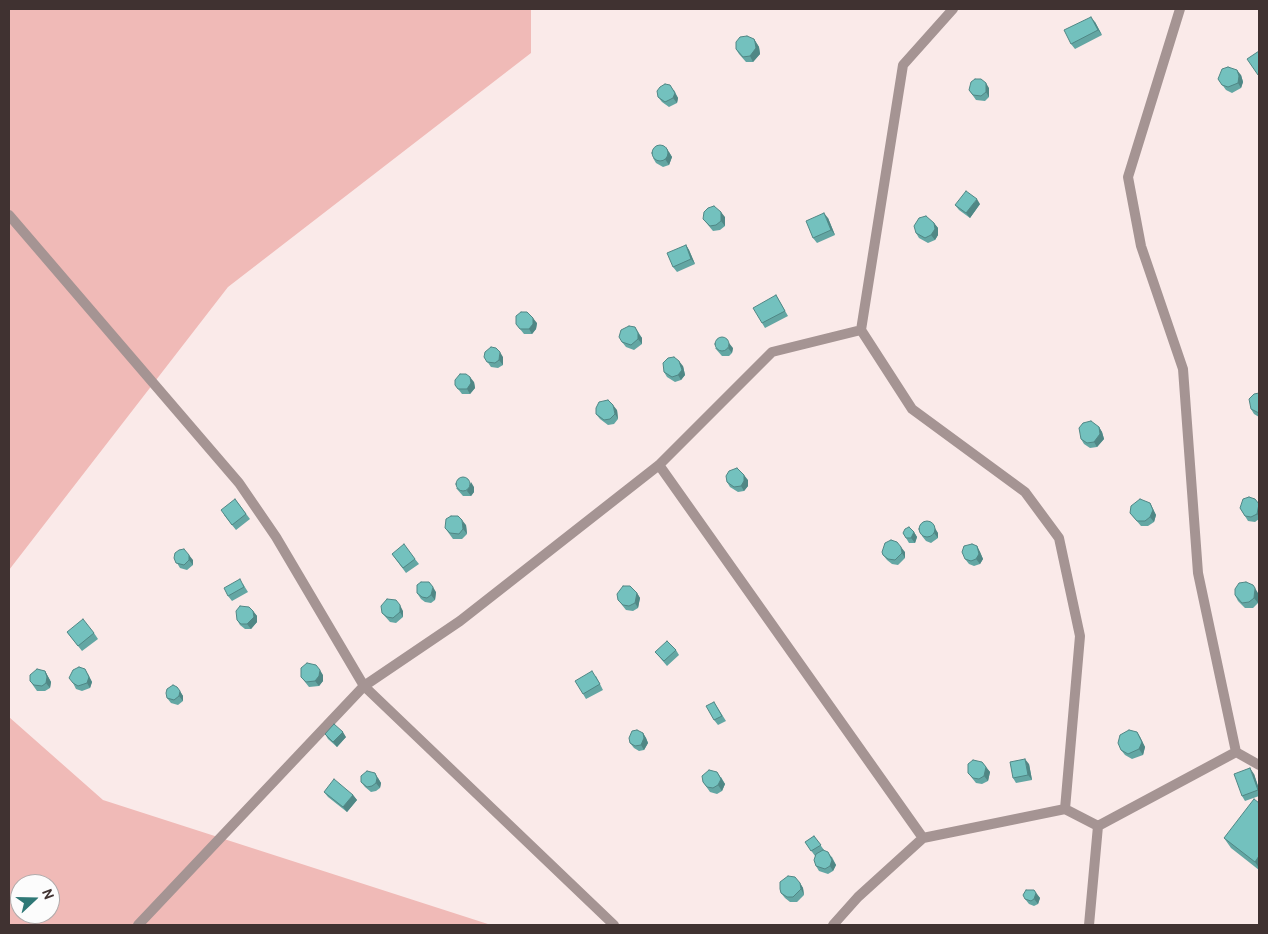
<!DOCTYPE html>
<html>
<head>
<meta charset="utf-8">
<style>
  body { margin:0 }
  #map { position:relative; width:1268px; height:934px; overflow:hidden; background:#faeae9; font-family:Cabin,sans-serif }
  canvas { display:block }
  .frame { position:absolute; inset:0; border:10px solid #403231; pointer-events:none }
  .north { position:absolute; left:10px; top:874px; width:50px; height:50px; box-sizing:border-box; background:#fcfcfc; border:1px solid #b1abab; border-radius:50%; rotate:69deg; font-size:14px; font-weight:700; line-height:20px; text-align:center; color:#403231 }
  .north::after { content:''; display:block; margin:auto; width:18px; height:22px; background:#2f7876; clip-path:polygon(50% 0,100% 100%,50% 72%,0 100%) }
</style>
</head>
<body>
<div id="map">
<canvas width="1268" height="934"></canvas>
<div class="frame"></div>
<div class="north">N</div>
</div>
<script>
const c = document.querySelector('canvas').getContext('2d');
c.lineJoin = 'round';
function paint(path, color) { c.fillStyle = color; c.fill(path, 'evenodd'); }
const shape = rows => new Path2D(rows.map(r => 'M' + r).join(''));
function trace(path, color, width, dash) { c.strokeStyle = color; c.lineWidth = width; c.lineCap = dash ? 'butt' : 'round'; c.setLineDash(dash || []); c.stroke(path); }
paint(shape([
  [9,9,531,9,531,53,228,287,9,570],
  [9,717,103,800,491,925,9,925],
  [20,884,50,884,50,914,20,914]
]), '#f0bab7');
trace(shape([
  [953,9,903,65,861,330,912,409,1025,492,1059,538,1080,636,1065,809],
  [1180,9,1128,177,1141,246,1183,369,1198,573,1236,752,1259,765],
  [9,215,239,483,276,537,364,686,614,925],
  [659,465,923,838],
  [1098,826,1236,752],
  [138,925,364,686,460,621,659,465,772,352,861,330],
  [833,925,858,897,923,838,1065,809,1098,826],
  [1089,925,1098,826]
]), '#a59493', 10);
paint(shape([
  [1095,22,1102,35,1075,49,1071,44],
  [754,39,759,47,760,54,753,62,746,62,739,54,736,49],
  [1241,75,1243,82,1241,88,1232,93,1226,90,1218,79],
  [989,88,989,97,985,101,976,100,969,90],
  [674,90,678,98,677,103,669,107,662,102,658,97],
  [669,152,672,157,669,165,663,167,656,163,653,158],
  [980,204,970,218,959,210,955,205],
  [725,217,725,226,720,230,713,231,703,219],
  [828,218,835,235,817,243,813,238],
  [934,223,938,228,938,235,935,240,928,243,919,238,916,233],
  [686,245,689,250,695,264,677,272,673,267],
  [776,295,788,316,765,328,762,323],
  [537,323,536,329,532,334,524,334,516,324],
  [635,327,642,338,642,344,634,350,626,347,622,342],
  [715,348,733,348,732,353,729,356,722,356],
  [484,357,503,357,503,365,498,368,491,367],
  [683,366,685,375,681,380,675,382,667,377,664,372],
  [474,382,475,388,470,394,462,394,455,385],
  [1259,393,1259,417,1254,414,1251,409],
  [617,410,618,419,614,424,608,425,600,419,596,414],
  [1099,427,1102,432,1104,439,1097,447,1090,448,1084,444,1081,439],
  [748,480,748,486,744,491,738,492,730,487,727,482],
  [474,487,474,492,471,496,463,496,456,488],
  [235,499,250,519,236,530,224,515],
  [1150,503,1156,515,1154,522,1148,526,1141,526,1130,513],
  [1259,505,1259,519,1255,522,1248,521,1240,508],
  [920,524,938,533,938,538,931,543,926,541,922,536],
  [466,525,467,534,462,539,453,539,445,528],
  [914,532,917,537,915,543,909,543,903,533],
  [977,546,980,552,983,559,980,564,974,566,969,564,965,559],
  [905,552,905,558,898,565,892,564,887,560,883,555],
  [392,554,415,559,419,564,406,573],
  [174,558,193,560,193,565,187,570,180,568],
  [243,584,248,592,232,601,228,596],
  [436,592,435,600,431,603,425,602,421,599,417,593],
  [637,593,640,598,638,608,633,611,626,610,618,600],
  [1258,593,1258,603,1253,608,1245,608,1238,601,1235,595],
  [253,611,257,616,257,622,251,629,245,629,240,625,237,620],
  [403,611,403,617,396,623,390,622,382,613],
  [67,632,94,633,98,639,82,651],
  [676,650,679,655,667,666,655,652],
  [45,671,51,682,50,688,45,691,37,691,30,681],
  [88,674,92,682,90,688,82,691,76,689,73,683],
  [323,675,323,681,319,686,309,687,301,677],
  [596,676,603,690,586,699,583,694],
  [177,687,183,696,183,701,178,705,171,703,167,698],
  [714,702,726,721,718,725,714,720],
  [1137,732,1140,737,1145,747,1143,755,1132,759,1125,755,1121,750],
  [643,733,646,738,648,743,644,750,639,751,634,748,630,743],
  [325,734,346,737,337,747,328,739],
  [982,762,990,772,988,781,982,784,976,783,968,773],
  [1029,764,1032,780,1016,783,1013,778],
  [1254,774,1259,789,1259,796,1245,801,1242,796],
  [721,777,725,784,722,791,717,794,710,792,703,782],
  [378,778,381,783,380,788,376,791,371,792,365,787,361,782],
  [324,792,353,795,357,800,347,812,328,797],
  [1259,803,1259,870,1231,848,1224,838],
  [814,836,824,850,823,850,832,857,836,865,833,871,828,874,819,871,816,866,815,856,805,842],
  [800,883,803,888,804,895,797,902,790,902,785,898,781,893],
  [1034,890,1040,898,1038,904,1034,906,1029,904,1025,899]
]), '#63a6a3');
paint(shape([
  [1091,17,1095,22,1102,35,1098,30],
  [754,39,759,47,760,54,753,62,750,56],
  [1237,70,1241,75,1243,82,1241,88,1238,83],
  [986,83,989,88,989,97,986,92],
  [670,85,678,98,677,103,673,98],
  [666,147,672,157,669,165,665,159],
  [977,199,980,204,970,218,966,213],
  [721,212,725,217,725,226,721,221],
  [824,213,828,218,835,235,831,230],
  [934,223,938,228,938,235,935,240,931,235],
  [686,245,689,250,695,264,691,259],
  [533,318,537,323,536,329,532,334,529,329],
  [638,333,642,338,642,344,638,339],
  [729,343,733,348,732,353,728,348],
  [500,352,503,357,503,365,499,360],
  [679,361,683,366,685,375,681,380,678,375],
  [470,377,474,382,475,388,470,394,467,389],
  [613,405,617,410,618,419,615,414],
  [1099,427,1102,432,1104,439,1097,447,1094,442],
  [744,475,748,480,748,486,744,491,741,486],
  [471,482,474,487,474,492,471,496,467,491],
  [1150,503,1156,515,1154,522,1150,517],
  [1259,505,1259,517,1257,514],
  [462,520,466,525,467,534,463,529],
  [932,523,938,533,938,538,934,533],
  [914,532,917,537,915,543,911,538],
  [977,546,980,552,983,559,980,564,976,559],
  [901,547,905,552,905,558,902,553],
  [189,555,193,560,193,565,189,560],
  [433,587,436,592,435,600,431,595],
  [1255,588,1258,593,1258,603,1254,598],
  [637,593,640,598,638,608,635,603],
  [400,605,403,611,403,617,400,612],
  [253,611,257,616,257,622,251,629,247,624],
  [85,669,92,682,90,688,87,683],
  [320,670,323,675,323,681,319,686,315,681],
  [45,671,51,682,50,688,46,683],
  [180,691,183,696,183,701,179,696],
  [343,732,346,737,337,747,333,742],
  [1137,732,1140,737,1145,747,1143,755,1139,749],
  [643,733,646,738,648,743,644,750,641,745],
  [1025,759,1029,764,1032,780,1028,775],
  [986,767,990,772,988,781,984,776],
  [1250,768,1254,774,1259,789,1259,792],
  [717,772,725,784,722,791,718,785],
  [375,773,381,783,380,788,376,783],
  [353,795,357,800,347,812,343,807],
  [828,852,836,865,833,871,830,866],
  [1259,856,1259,868,1255,862],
  [800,883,803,888,804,895,801,889],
  [1036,893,1040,898,1038,904,1034,899]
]), '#508785');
const building = shape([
  [1091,17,1098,30,1071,44,1064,30,1091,17],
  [747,36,754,39,755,42,756,48,750,56,743,57,736,49,736,42,740,37,747,36],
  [1259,51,1259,74,1258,75,1247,59,1259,51],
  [1228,67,1237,70,1239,76,1238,83,1228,87,1222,85,1218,79,1222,69,1228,67],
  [975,79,981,79,986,83,986,92,981,96,973,95,969,90,971,82,975,79],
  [665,84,670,85,675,93,673,98,665,102,658,97,657,91,660,87,665,84],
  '652 153a8 8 0 1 1 16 0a8 8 0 1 1-16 0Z',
  [966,191,977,199,966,213,955,205,966,191],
  [714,206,721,212,721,221,716,225,710,226,703,219,704,212,708,208,714,206],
  [824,213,831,230,813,238,806,221,824,213],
  [926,216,934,223,935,229,931,235,925,238,916,233,914,226,919,218,926,216],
  [686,245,691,259,673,267,667,253,686,245],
  [776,295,785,311,762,323,753,308,776,295],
  [521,312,527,312,533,318,533,324,529,329,520,329,516,324,516,316,521,312],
  [629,326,635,327,638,333,638,339,631,345,622,342,619,337,621,330,629,326],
  '715 344a7 7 0 1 1 14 0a7 7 0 1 1-14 0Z',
  [491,347,496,348,500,352,499,360,495,363,487,362,484,357,485,352,491,347],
  [674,357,679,361,682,370,678,375,672,377,664,372,663,363,668,358,674,357],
  [460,374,466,374,470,377,471,383,467,389,458,389,455,385,455,380,460,374],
  [1259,393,1259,413,1251,409,1249,399,1254,394,1259,393],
  [608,400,613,405,615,414,610,419,604,420,596,414,596,408,599,402,608,400],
  [1091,421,1099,427,1100,434,1094,442,1087,443,1081,439,1079,428,1083,423,1091,421],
  [737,468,744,475,744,481,741,486,734,487,727,482,726,476,729,471,737,468],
  '456 484a7 7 0 1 1 14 0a7 7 0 1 1-14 0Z',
  [1249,497,1255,499,1259,504,1257,514,1251,517,1245,516,1240,508,1243,499,1249,497],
  [235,499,246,514,232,525,221,510,235,499],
  [1140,499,1150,503,1153,510,1150,517,1145,521,1137,521,1130,513,1131,506,1140,499],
  [451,516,458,516,462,520,463,529,459,534,450,533,445,528,446,519,451,516],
  '919 529a8 8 0 1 1 16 0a8 8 0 1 1-16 0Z',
  [909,527,914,532,911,538,906,538,903,533,905,529,909,527],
  [891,540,897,542,901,547,902,553,895,560,888,559,883,555,882,552,885,543,891,540],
  [404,544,415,559,403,568,392,554,404,544],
  [972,544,977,546,979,554,976,559,971,561,965,559,962,552,964,546,972,544],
  [184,549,189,555,189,560,184,565,176,563,174,558,175,553,179,550,184,549],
  [240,579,244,587,228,596,224,588,240,579],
  [421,582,429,582,433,587,431,595,427,598,422,597,417,593,417,585,421,582],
  [1246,582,1253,585,1255,588,1254,598,1249,602,1242,603,1235,595,1235,589,1239,583,1246,582],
  [623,586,630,586,637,593,635,603,629,606,623,605,618,600,617,594,623,586],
  [387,599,396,600,400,605,400,612,393,618,387,617,382,613,381,606,387,599],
  [240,606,249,607,253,611,254,617,247,624,241,624,237,620,236,611,240,606],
  [83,619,94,633,78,646,67,632,83,619],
  [667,641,676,650,664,661,655,652,667,641],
  [307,663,316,665,320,670,319,676,315,681,306,682,301,677,301,668,307,663],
  [79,667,85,669,89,677,87,683,78,686,73,683,69,678,73,670,79,667],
  [37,669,45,671,47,677,46,683,42,686,34,685,30,681,30,675,37,669],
  [592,671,600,684,583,694,575,681,592,671],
  [173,685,177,687,180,691,179,696,174,700,167,698,166,693,167,689,173,685],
  [714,702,722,716,714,720,706,706,714,702],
  [334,724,343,732,333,742,325,734,334,724],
  [637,730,643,733,644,738,641,745,635,746,630,743,629,738,632,731,637,730],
  [1129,730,1137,732,1142,742,1139,749,1128,754,1121,750,1118,743,1120,735,1129,730],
  [1025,759,1028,775,1013,778,1010,762,1025,759],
  [973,760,982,762,986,767,984,776,979,779,973,778,968,773,968,764,973,760],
  [1250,768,1258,790,1242,796,1234,774,1250,768],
  [709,770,717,772,721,779,718,785,713,788,707,787,703,782,702,776,709,770],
  [367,771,375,773,377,778,376,783,372,786,367,787,361,782,361,776,367,771],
  [334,779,353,795,343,807,324,792,334,779],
  [1254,799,1259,803,1259,856,1255,862,1224,838,1254,799],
  [814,836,821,845,811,851,805,842,814,836],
  [823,850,828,852,832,860,830,866,825,869,816,866,814,860,816,854,823,850],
  [788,876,795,877,800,883,801,889,793,897,787,897,781,893,780,889,780,882,788,876],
  [1026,890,1034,890,1036,893,1034,899,1031,901,1025,899,1023,895,1026,890]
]);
paint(building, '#73c1be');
trace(building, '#508785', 1);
</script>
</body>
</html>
